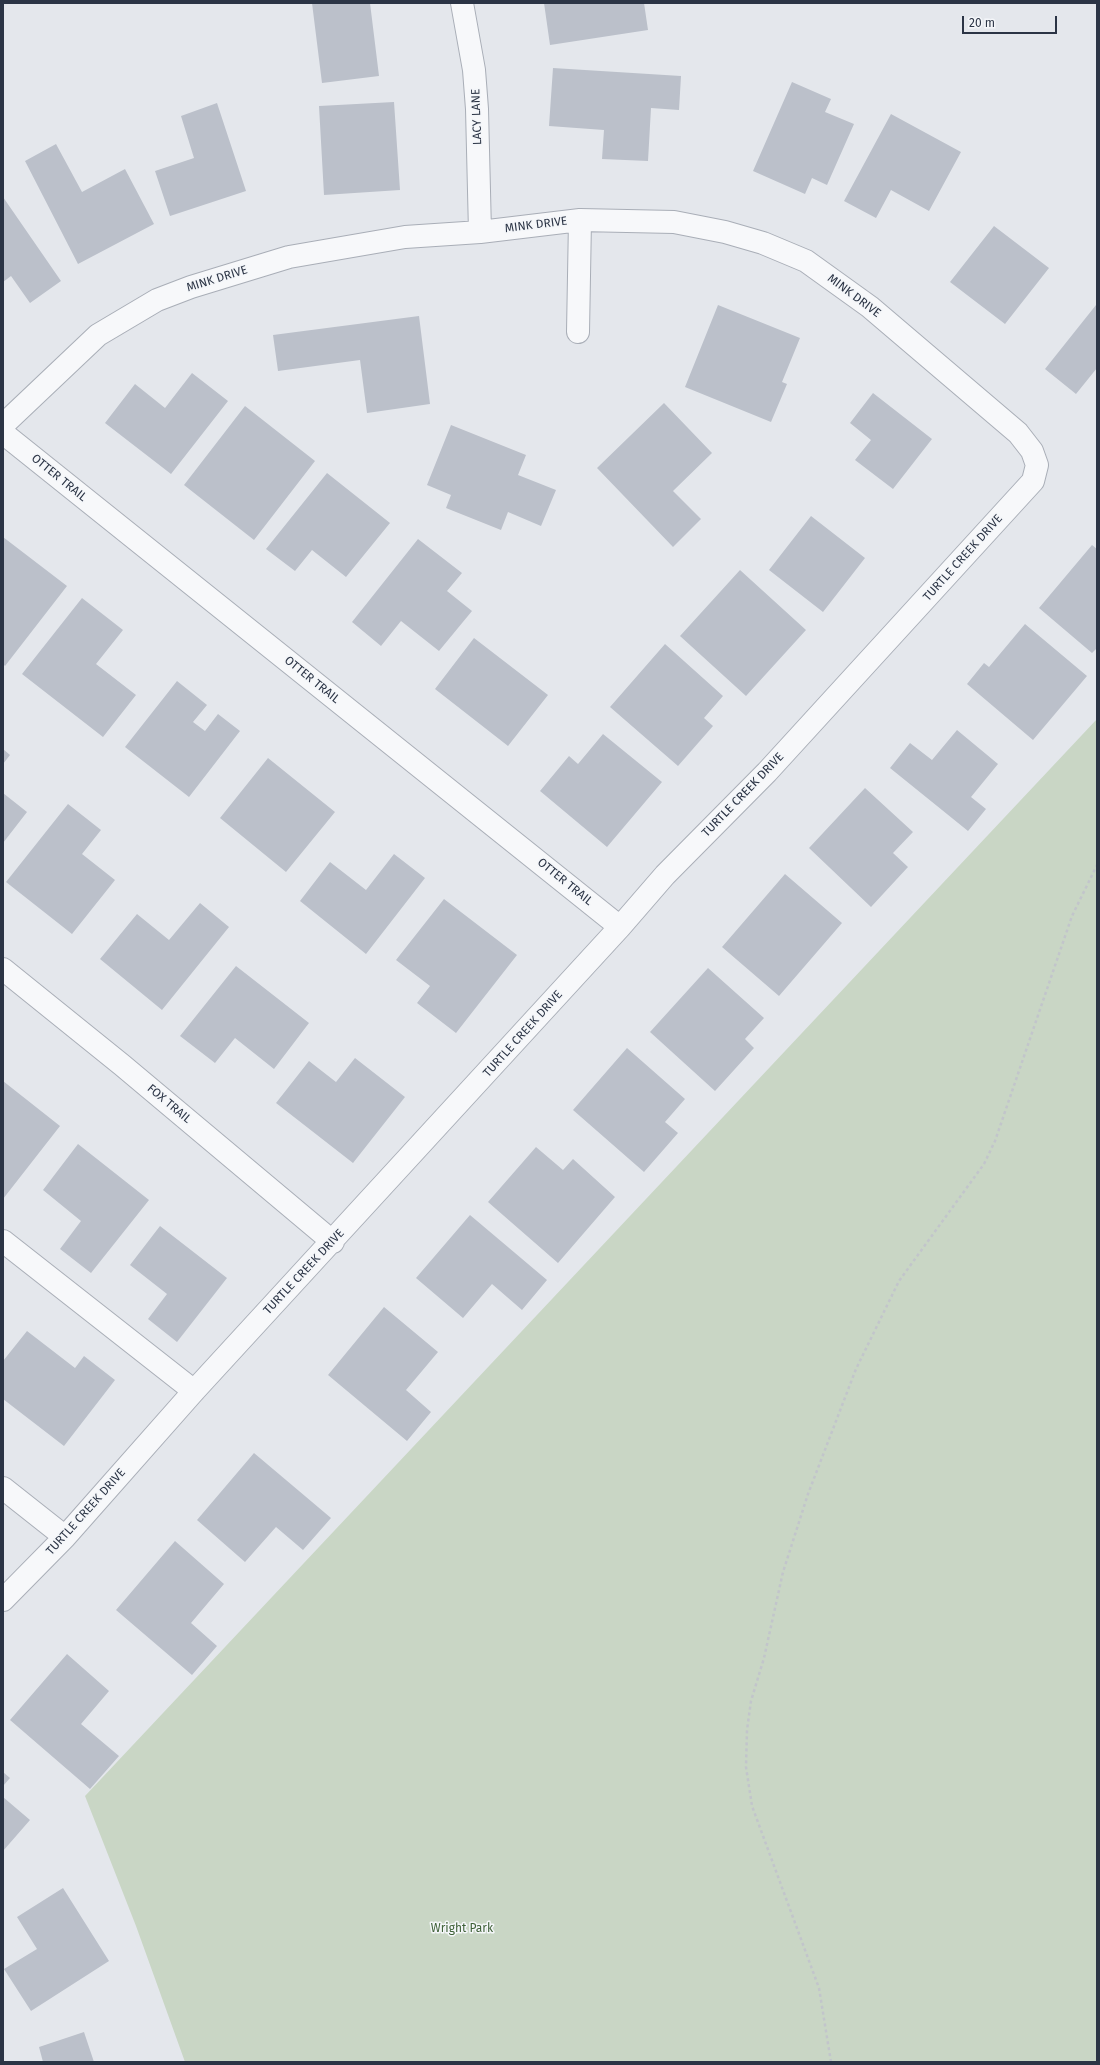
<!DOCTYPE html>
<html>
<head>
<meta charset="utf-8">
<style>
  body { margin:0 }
  #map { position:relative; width:1100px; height:2065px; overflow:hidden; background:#e4e7ec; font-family:"Fira Sans",sans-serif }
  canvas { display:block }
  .frame { position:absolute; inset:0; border:4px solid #2b3445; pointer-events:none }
  .scale { position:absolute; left:962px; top:16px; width:95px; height:18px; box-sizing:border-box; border:2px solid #2b3445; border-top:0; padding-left:5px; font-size:12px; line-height:14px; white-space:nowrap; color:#2b3445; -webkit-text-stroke:3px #f4f6f9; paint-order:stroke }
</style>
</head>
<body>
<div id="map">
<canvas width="1100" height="2065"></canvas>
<div class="frame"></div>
<div class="scale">20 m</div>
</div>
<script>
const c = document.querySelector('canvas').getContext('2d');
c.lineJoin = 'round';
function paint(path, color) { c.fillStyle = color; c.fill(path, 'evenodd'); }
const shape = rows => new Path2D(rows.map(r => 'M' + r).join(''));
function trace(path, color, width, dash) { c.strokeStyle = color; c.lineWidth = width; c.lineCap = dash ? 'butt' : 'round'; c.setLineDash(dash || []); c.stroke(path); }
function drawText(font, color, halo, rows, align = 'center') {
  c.font = font + ' "Fira Sans",sans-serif'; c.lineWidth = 3; c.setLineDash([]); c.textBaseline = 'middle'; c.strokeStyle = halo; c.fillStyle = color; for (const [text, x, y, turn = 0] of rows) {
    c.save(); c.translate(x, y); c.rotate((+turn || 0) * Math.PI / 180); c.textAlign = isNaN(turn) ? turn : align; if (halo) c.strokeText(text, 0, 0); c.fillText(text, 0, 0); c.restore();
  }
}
paint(shape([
  [1097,719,1097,2062,185,2062,136,1926,85,1796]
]), '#c9d6c5');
paint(shape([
  [312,3,370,3,379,76,322,83],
  [544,3,644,3,648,30,550,45],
  [553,68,681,76,679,110,651,108,648,161,602,159,604,130,549,126],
  [792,82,831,99,825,112,854,124,827,185,812,178,805,194,753,171],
  [394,102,400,190,324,195,319,106],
  [217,103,246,191,170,216,155,171,194,158,181,116],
  [891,114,961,152,929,211,891,190,876,218,844,201],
  [56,144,82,192,125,169,154,224,78,264,25,161],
  [3,197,61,281,30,303,11,276,3,282],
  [994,226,1049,268,1005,324,950,282],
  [718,305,800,338,782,382,787,384,771,422,685,387],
  [1096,305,1097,368,1076,394,1045,369],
  [419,316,430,404,367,413,360,360,278,371,273,335],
  [192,373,228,401,171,474,105,423,135,384,165,408],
  [873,393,932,439,893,489,855,460,871,440,850,423],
  [664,403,712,453,673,491,701,519,673,547,597,468],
  [245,406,315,461,254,540,184,485],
  [451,425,526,455,518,475,556,490,541,526,508,512,501,530,446,508,451,495,427,485],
  [327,473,390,523,346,577,312,550,295,571,266,549],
  [811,516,865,558,823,612,769,570],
  [3,537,67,586,5,666,3,664],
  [418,539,462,573,447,591,472,611,439,651,401,621,381,646,352,622],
  [1092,545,1097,549,1097,648,1092,653,1039,608],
  [740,570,806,630,746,696,680,636],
  [82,598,123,630,96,664,136,695,103,737,22,674],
  [1025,624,1087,676,1033,740,967,684,984,663,989,667],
  [474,638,548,695,508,746,435,689],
  [665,644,723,696,704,718,713,726,678,766,610,707],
  [177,681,207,705,193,722,205,731,218,714,240,731,189,797,125,747],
  [957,730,998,764,971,797,986,809,968,831,890,768,910,743,932,760],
  [603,734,662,782,607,847,540,791,569,756,578,764],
  [3,749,10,755,3,764],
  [268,758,335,812,286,872,220,818],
  [865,788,913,832,893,853,908,867,871,907,809,848],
  [3,793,27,812,3,843],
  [68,804,101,830,82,854,115,880,72,934,6,882],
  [394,854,425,878,366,954,300,901,330,862,366,890],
  [785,874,842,923,779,996,722,947],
  [444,899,517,955,456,1033,417,1003,430,986,396,960],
  [200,903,229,927,162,1010,100,959,137,914,169,940],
  [236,966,309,1023,274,1069,235,1038,215,1063,180,1036],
  [708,968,764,1018,745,1039,754,1048,715,1091,650,1032],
  [627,1048,685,1099,665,1122,678,1133,644,1172,573,1110],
  [355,1058,405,1097,353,1163,276,1103,309,1061,336,1082],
  [3,1081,60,1126,3,1199],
  [78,1144,149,1200,91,1273,60,1249,81,1221,43,1190],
  [536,1147,563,1170,573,1159,615,1197,558,1263,488,1202],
  [470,1215,547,1280,522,1310,492,1284,463,1318,416,1278],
  [160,1226,227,1278,177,1342,148,1319,167,1294,130,1265],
  [384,1307,438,1352,406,1390,431,1412,407,1441,328,1375],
  [27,1331,75,1368,84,1356,115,1380,64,1446,3,1399,3,1361],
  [254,1453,331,1518,303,1550,276,1527,245,1562,197,1520],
  [175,1541,224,1584,191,1623,217,1646,192,1675,116,1610],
  [67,1654,109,1691,81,1724,119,1756,90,1789,10,1720],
  [3,1772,10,1778,3,1786],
  [3,1797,30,1820,3,1851],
  [63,1888,109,1961,31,2011,4,1969,37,1949,17,1917],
  [84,2032,94,2062,43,2062,39,2047]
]), '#bbc0ca');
const minor = shape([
  [462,3,474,70,477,109,480,232],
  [578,332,580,220],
  [3,425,98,335,157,300,191,287,289,257,405,237,480,232,580,220,674,222,725,232,763,243,806,261,870,307,1018,433,1032,451,1037,465,1033,481,767,772,665,875,620,927,194,1391,65,1537,3,1600],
  [3,433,620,927],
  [3,969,122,1065,333,1242],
  [3,1241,194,1391],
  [3,1488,65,1537]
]);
trace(minor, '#a9aeb7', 24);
trace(shape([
  [831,2062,819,1988,752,1806,746,1767,747,1730,751,1701,764,1658,783,1572,808,1494,856,1369,899,1281,984,1164,995,1141,1072,916,1097,865]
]), '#c2c5cb', 2.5, [3, 3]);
trace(minor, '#f7f8fa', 22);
drawText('12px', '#2b3445', '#f4f6f9', [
  ["LACY LANE",477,117,-92],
  ["MINK DRIVE",536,225,-7],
  ["MINK DRIVE",217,279,-17],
  ["MINK DRIVE",854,296,37],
  ["OTTER TRAIL",59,478,39],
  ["TURTLE CREEK DRIVE",963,558,-48],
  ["OTTER TRAIL",312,680,39],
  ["TURTLE CREEK DRIVE",743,795,-46],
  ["OTTER TRAIL",565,882,39],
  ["TURTLE CREEK DRIVE",523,1034,-48],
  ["FOX TRAIL",169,1104,40],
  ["TURTLE CREEK DRIVE",304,1272,-47],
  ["TURTLE CREEK DRIVE",86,1512,-48]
]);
drawText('12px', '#3f6138', '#f4f6f9', [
  ["Wright Park",462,1929]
]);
</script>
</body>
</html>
